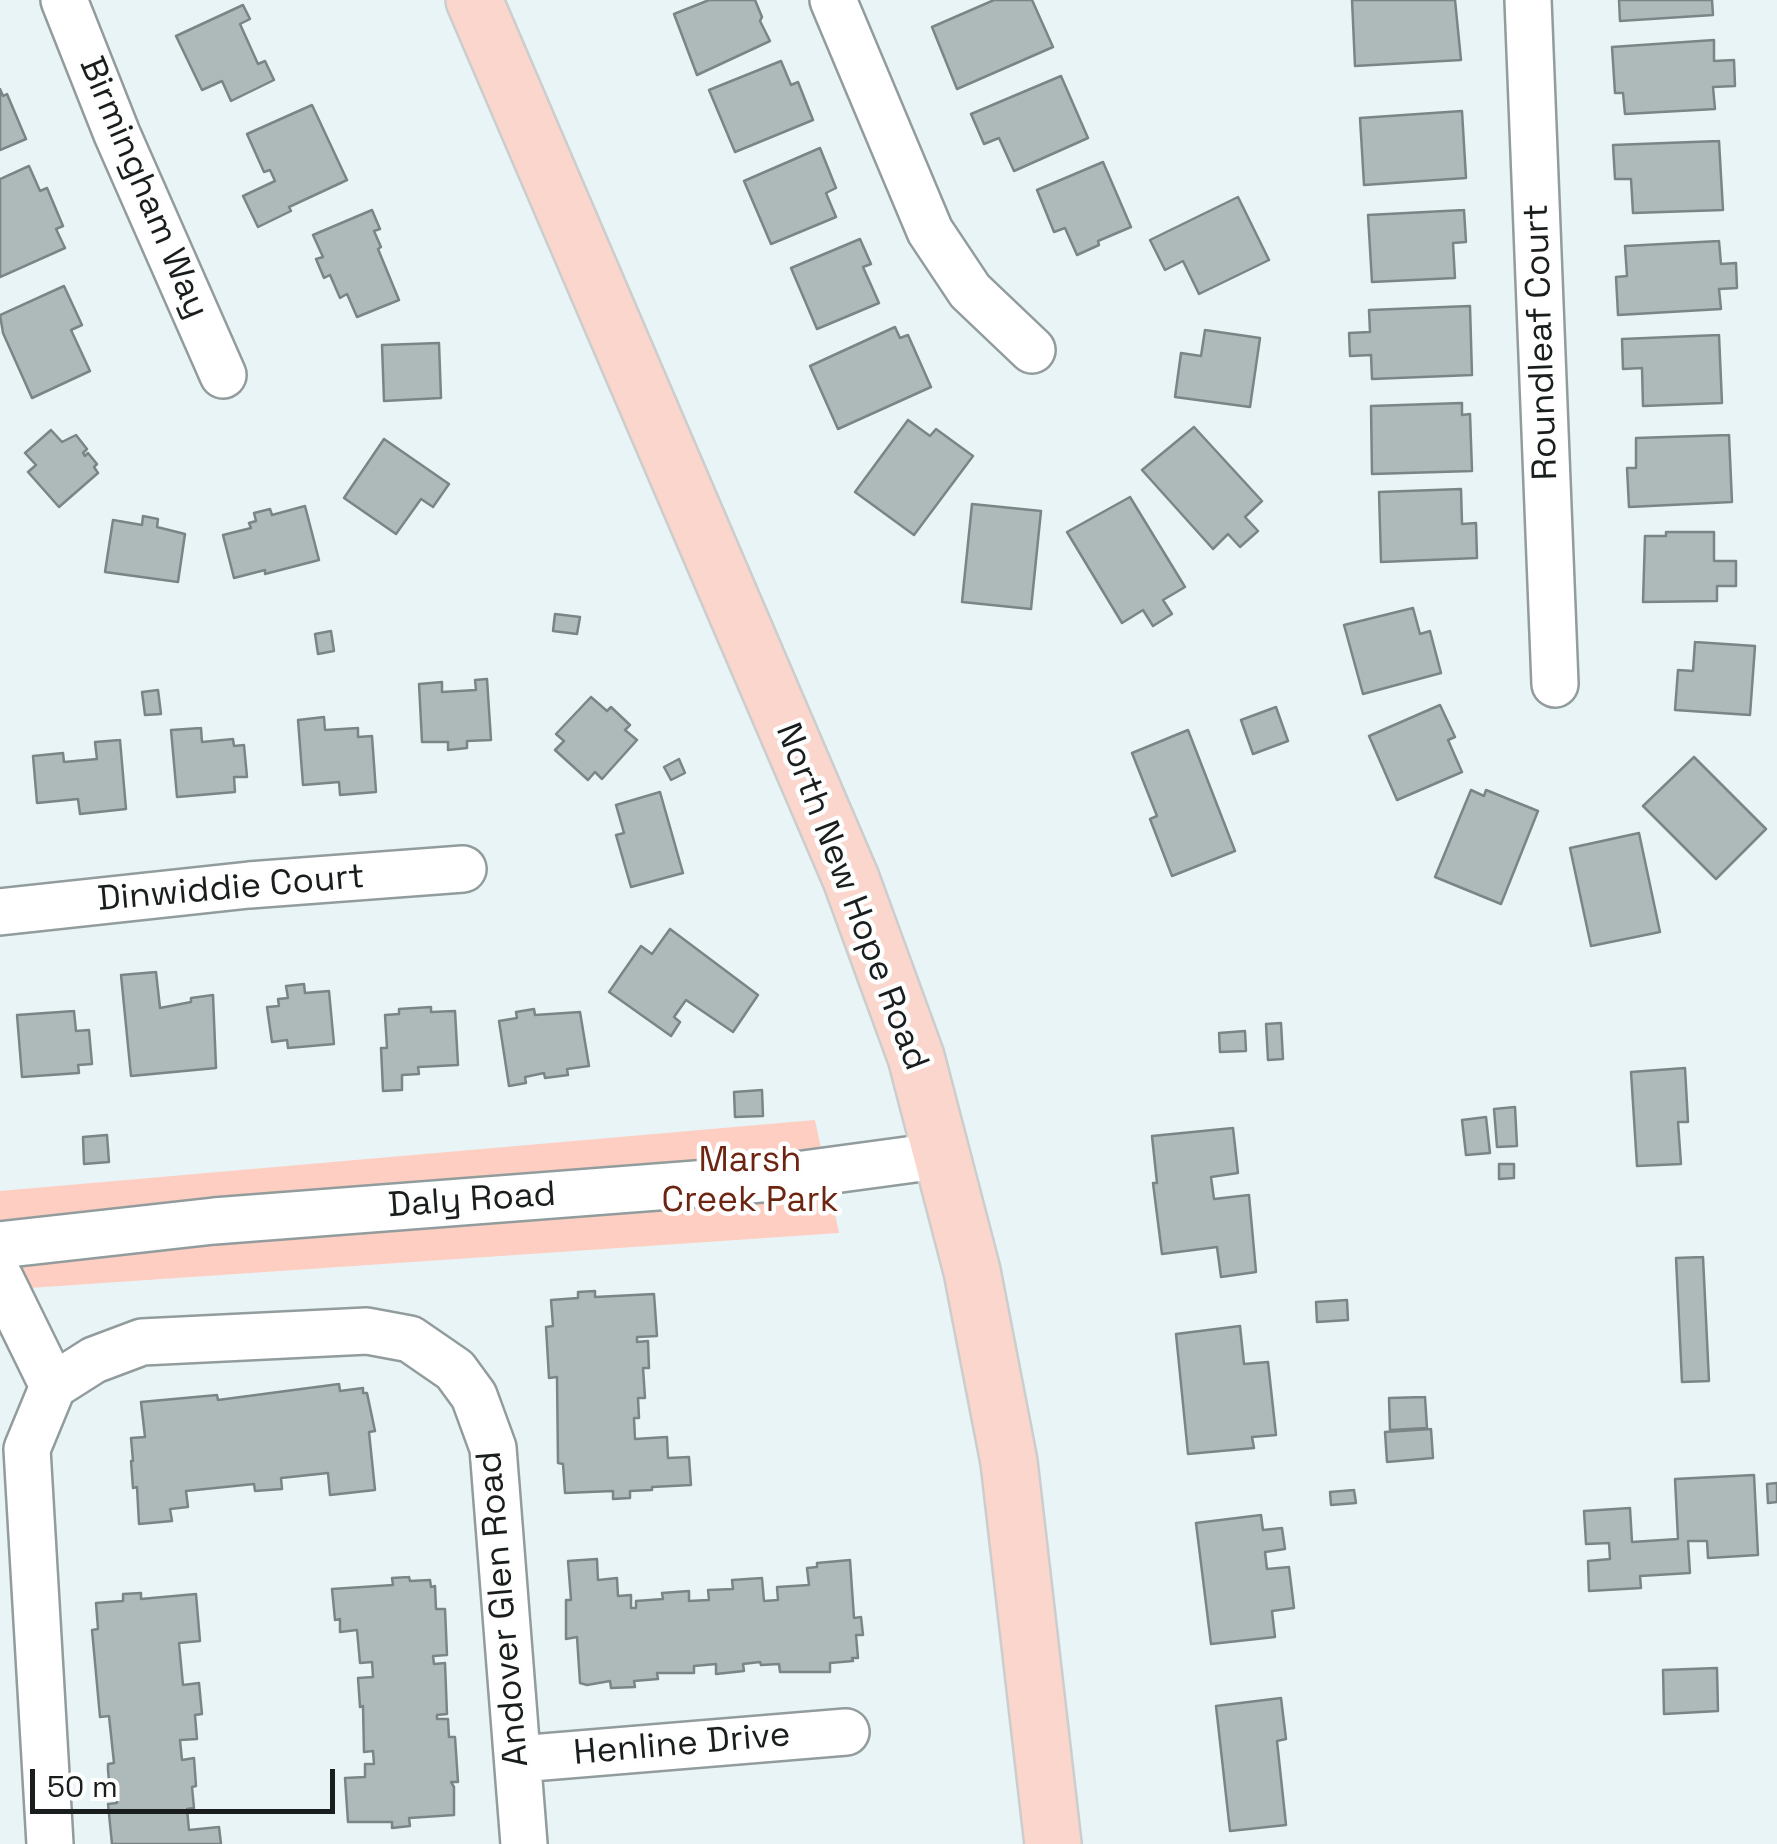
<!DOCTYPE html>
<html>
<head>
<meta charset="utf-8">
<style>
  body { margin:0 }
  #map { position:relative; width:1777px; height:1844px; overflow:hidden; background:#e9f4f6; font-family:"Space Grotesk",sans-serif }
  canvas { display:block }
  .scale { position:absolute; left:30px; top:1769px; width:305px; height:45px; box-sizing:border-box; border:5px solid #191d1d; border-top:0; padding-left:12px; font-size:30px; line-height:35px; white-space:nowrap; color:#191d1d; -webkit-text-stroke:8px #fefefe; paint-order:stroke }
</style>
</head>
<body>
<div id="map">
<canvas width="1777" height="1844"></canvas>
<div class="scale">50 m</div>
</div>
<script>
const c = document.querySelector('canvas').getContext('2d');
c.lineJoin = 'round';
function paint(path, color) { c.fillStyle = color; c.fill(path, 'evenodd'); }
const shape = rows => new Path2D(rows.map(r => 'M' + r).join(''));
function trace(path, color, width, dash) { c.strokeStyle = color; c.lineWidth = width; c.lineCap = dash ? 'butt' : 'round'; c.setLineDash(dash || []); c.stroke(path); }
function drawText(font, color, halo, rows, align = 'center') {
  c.font = font + ' "Space Grotesk",sans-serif'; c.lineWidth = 9; c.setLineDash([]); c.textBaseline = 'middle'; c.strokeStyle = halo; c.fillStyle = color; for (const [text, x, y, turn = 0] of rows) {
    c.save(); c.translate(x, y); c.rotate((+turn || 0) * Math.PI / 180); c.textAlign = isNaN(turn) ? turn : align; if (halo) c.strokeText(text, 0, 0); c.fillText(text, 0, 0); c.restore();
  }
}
paint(shape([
  [815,1120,839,1233,0,1290,0,1191]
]), '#fdcec1');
const building = shape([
  [709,0,755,0,762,17,760,21,770,41,697,75,674,14,709,0],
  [994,0,1032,0,1053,47,957,89,932,27,994,0],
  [1352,0,1455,0,1461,60,1355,66,1352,0],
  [1619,0,1712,0,1713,15,1620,21,1619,0],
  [243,5,250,19,240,24,258,64,265,61,274,80,231,101,222,81,202,90,176,36,243,5],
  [1714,40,1714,61,1734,60,1735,86,1713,87,1715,109,1625,114,1623,93,1615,93,1612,47,1714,40],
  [781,61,791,85,798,82,813,120,735,152,709,90,781,61],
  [1061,76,1088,138,1014,171,999,138,984,144,971,114,1061,76],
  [0,89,3,96,7,94,26,139,0,150,0,89],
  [312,105,347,180,289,207,291,211,258,227,243,196,275,181,270,170,264,172,247,134,312,105],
  [1462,111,1466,178,1364,185,1360,118,1462,111],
  [1719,141,1723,210,1633,213,1631,179,1615,179,1613,145,1719,141],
  [820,148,836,188,826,193,836,217,771,244,744,181,820,148],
  [1103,162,1131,227,1098,241,1099,245,1077,255,1065,228,1054,232,1037,190,1103,162],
  [29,166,40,191,47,188,63,226,56,229,65,248,0,277,0,179,29,166],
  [1238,197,1269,260,1199,294,1183,261,1165,270,1150,240,1238,197],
  [372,210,380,229,374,231,381,247,378,249,399,300,357,317,347,294,340,298,330,275,324,278,316,259,323,257,313,235,372,210],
  [1464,210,1466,242,1453,243,1455,278,1372,282,1368,215,1464,210],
  [860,239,871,264,863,267,879,303,817,329,791,268,860,239],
  [1719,241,1721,264,1736,263,1737,288,1719,289,1721,309,1618,315,1616,277,1627,276,1625,246,1719,241],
  [64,286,82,325,71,330,90,371,32,398,3,333,0,315,64,286],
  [1470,306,1472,375,1372,379,1371,355,1350,356,1349,333,1370,332,1369,310,1470,306],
  [895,327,900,338,908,335,931,387,838,429,810,366,895,327],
  [1205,330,1260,338,1250,407,1175,397,1181,353,1201,356,1205,330],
  [1719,335,1722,403,1643,406,1642,368,1623,369,1622,339,1719,335],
  [439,343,441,398,384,401,382,345,439,343],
  [1462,403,1462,415,1470,414,1472,471,1372,474,1371,406,1462,403],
  [908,420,930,436,936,429,973,456,914,535,855,492,908,420],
  [1194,427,1262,501,1245,517,1258,531,1240,547,1228,534,1213,549,1142,470,1194,427],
  [51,430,62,442,76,435,87,449,83,453,85,456,88,453,97,464,94,467,98,473,59,507,28,472,36,465,25,453,51,430],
  [1729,435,1732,502,1629,507,1627,468,1636,468,1636,438,1729,435],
  [384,439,449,484,433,507,421,499,396,534,344,498,384,439],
  [1461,489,1462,524,1476,523,1477,558,1381,562,1379,492,1461,489],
  [1130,497,1185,587,1163,600,1172,614,1153,626,1143,610,1122,623,1067,532,1130,497],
  [972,504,1041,511,1031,609,962,602,972,504],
  [305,506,319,560,265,574,265,570,234,578,223,535,251,528,249,523,256,521,254,513,270,509,272,515,305,506],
  [143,516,158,519,157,527,185,534,178,582,105,572,113,520,142,525,143,516],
  [1666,532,1714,532,1714,561,1736,561,1736,586,1717,586,1717,601,1643,602,1645,536,1666,536,1666,532],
  [1413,608,1420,634,1430,631,1441,673,1363,694,1344,625,1413,608],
  [555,614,580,617,577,634,553,631,555,614],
  [331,631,334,651,318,654,315,634,331,631],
  [1695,642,1755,646,1750,715,1675,710,1678,670,1693,671,1695,642],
  [487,679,491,740,467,741,467,748,448,750,448,742,422,742,419,684,442,682,442,692,476,690,475,680,487,679],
  [158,690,161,714,145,715,142,692,158,690],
  [591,697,607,711,611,707,630,725,625,730,637,740,602,779,595,772,588,780,555,750,564,741,556,734,591,697],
  [1440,705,1455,737,1448,740,1462,772,1397,800,1369,736,1440,705],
  [1276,707,1288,741,1253,754,1241,720,1276,707],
  [324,717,325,730,358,728,358,737,372,736,376,792,340,795,339,782,303,785,298,720,324,717],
  [201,728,202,742,233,739,234,746,244,745,247,777,234,777,235,792,177,797,171,730,201,728],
  [1188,730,1235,851,1172,876,1150,819,1157,816,1132,753,1188,730],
  [120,740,126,809,80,814,78,799,37,803,33,756,63,753,64,762,97,759,95,742,120,740],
  [1694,757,1766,829,1716,879,1643,806,1694,757],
  [679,759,685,773,671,780,664,767,679,759],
  [1471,790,1484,796,1486,790,1538,811,1501,904,1435,877,1471,790],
  [660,792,683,873,631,887,616,835,624,833,616,805,660,792],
  [1639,833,1660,932,1591,946,1570,848,1639,833],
  [670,929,758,995,733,1032,686,1000,674,1017,680,1022,671,1036,609,992,641,946,652,954,670,929],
  [156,972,160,1008,191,1002,191,998,213,995,216,1068,131,1076,121,975,156,972],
  [304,984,305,993,329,991,334,1044,288,1048,287,1040,272,1042,267,1007,279,1006,278,999,288,998,286,986,304,984],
  [431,1007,431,1012,455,1011,458,1065,418,1067,419,1074,402,1075,402,1090,383,1091,381,1048,387,1048,385,1015,399,1014,399,1009,431,1007],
  [534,1009,535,1015,580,1012,589,1066,567,1069,568,1075,545,1078,544,1073,525,1077,526,1083,509,1086,499,1021,517,1018,516,1012,534,1009],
  [74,1011,76,1031,89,1030,92,1064,78,1065,79,1073,22,1077,17,1015,74,1011],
  [1281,1023,1283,1059,1268,1060,1266,1024,1281,1023],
  [1245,1031,1246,1051,1220,1052,1219,1033,1245,1031],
  [1685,1068,1688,1122,1678,1122,1681,1164,1637,1166,1631,1072,1685,1068],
  [762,1090,763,1116,735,1117,734,1092,762,1090],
  [1515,1107,1517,1146,1497,1147,1494,1109,1515,1107],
  [1486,1117,1490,1153,1466,1155,1462,1120,1486,1117],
  [1233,1128,1238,1173,1211,1177,1214,1199,1249,1195,1256,1272,1221,1277,1217,1247,1162,1254,1153,1183,1157,1183,1152,1136,1233,1128],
  [107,1135,109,1162,84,1164,83,1137,107,1135],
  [1499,1164,1514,1164,1514,1178,1499,1179,1499,1164],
  [1703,1257,1709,1381,1682,1382,1676,1258,1703,1257],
  [595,1291,595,1297,654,1294,657,1336,637,1337,637,1342,648,1341,649,1368,643,1368,645,1398,638,1398,639,1418,634,1418,635,1439,667,1437,668,1458,689,1457,691,1485,652,1487,652,1490,630,1491,630,1498,613,1499,613,1491,565,1493,563,1464,558,1463,557,1377,549,1378,546,1327,553,1326,551,1300,578,1298,578,1292,595,1291],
  [1347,1300,1348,1320,1317,1322,1316,1302,1347,1300],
  [1240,1326,1244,1364,1268,1362,1276,1435,1252,1437,1254,1448,1188,1454,1176,1334,1240,1326],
  [339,1384,340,1391,363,1388,363,1393,367,1393,375,1431,369,1432,375,1490,330,1495,328,1473,281,1478,282,1489,255,1491,254,1484,186,1491,188,1507,170,1509,172,1521,139,1524,137,1487,133,1488,131,1461,133,1461,131,1438,145,1437,141,1402,217,1395,218,1400,339,1384],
  [1425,1397,1427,1428,1390,1430,1389,1398,1425,1397],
  [1431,1429,1433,1458,1387,1462,1385,1432,1431,1429],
  [1754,1475,1758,1555,1708,1558,1707,1541,1688,1541,1690,1573,1640,1576,1641,1588,1589,1591,1588,1561,1610,1559,1609,1543,1586,1544,1584,1511,1630,1508,1632,1542,1678,1539,1675,1479,1754,1475],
  [1777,1483,1777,1502,1768,1503,1767,1484,1777,1483],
  [1354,1490,1356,1503,1331,1505,1330,1492,1354,1490],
  [1261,1515,1263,1530,1282,1528,1285,1549,1265,1552,1267,1569,1289,1567,1294,1608,1272,1611,1275,1637,1211,1644,1196,1523,1261,1515],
  [597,1559,598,1580,617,1578,618,1596,631,1595,631,1608,636,1608,636,1601,663,1599,662,1593,689,1591,689,1601,709,1600,708,1590,733,1589,732,1580,762,1578,764,1601,778,1600,777,1587,809,1585,807,1568,817,1567,817,1563,850,1560,854,1618,861,1617,863,1635,856,1635,858,1658,852,1658,853,1661,830,1663,830,1672,780,1672,779,1664,761,1665,760,1662,743,1664,744,1671,716,1674,716,1664,694,1666,694,1673,657,1673,658,1679,634,1681,635,1687,611,1688,610,1681,587,1685,580,1683,577,1637,566,1639,566,1600,571,1600,568,1561,597,1559],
  [409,1577,410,1581,430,1580,431,1587,435,1586,436,1609,445,1609,447,1655,433,1656,434,1664,445,1663,447,1714,437,1715,437,1719,448,1719,449,1737,455,1737,458,1782,451,1782,454,1787,454,1815,409,1818,410,1826,392,1828,392,1822,348,1822,345,1778,365,1777,365,1764,374,1764,373,1751,364,1752,363,1706,360,1707,358,1678,373,1677,372,1662,360,1663,357,1630,340,1632,340,1619,335,1620,332,1589,393,1585,392,1578,409,1577],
  [141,1593,141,1599,196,1594,200,1641,179,1643,183,1685,199,1683,202,1714,195,1715,197,1739,180,1740,182,1760,194,1758,196,1786,192,1787,194,1808,187,1809,189,1830,219,1827,221,1844,112,1844,108,1804,117,1803,116,1792,110,1792,108,1770,108,1764,114,1763,109,1716,100,1717,92,1630,98,1629,96,1603,123,1601,123,1594,141,1593],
  [1717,1668,1718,1711,1664,1714,1663,1670,1717,1668],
  [1281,1698,1286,1739,1277,1741,1286,1825,1230,1831,1216,1706,1281,1698]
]);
paint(building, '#aeb9ba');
trace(building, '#7b8586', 2.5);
const minor = shape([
  [64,0,117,134,223,375],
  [833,0,930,231,970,291,1032,350],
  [1528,0,1555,684],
  [0,912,249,885,463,869],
  [0,1245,214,1221,774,1178,944,1155],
  [0,1278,53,1386],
  [519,1759,846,1732],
  [50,1844,27,1449,53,1386,94,1360,142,1342,367,1331,410,1339,455,1370,474,1396,493,1448,524,1844]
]);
const primary = shape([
  [474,0,851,879,916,1057,972,1271,1009,1462,1053,1844]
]);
trace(minor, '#929c9d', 50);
trace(primary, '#cccdcd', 60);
trace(minor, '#fff', 45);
trace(primary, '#fad6cd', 55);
drawText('35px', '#191d1d', '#fefefe', [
  ["Birmingham Way",143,188,67],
  ["Roundleaf Court",1542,342,-92],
  ["Dinwiddie Court",231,889,-5],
  ["North New Hope Road",851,897,69],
  ["Daly Road",472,1201,-4],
  ["Andover Glen Road",504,1609,-95],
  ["Henline Drive",682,1745,-5]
]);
drawText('35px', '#6d2411', '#fefefe', [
  ["Marsh",750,1162],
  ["Creek Park",750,1202]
]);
</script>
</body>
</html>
